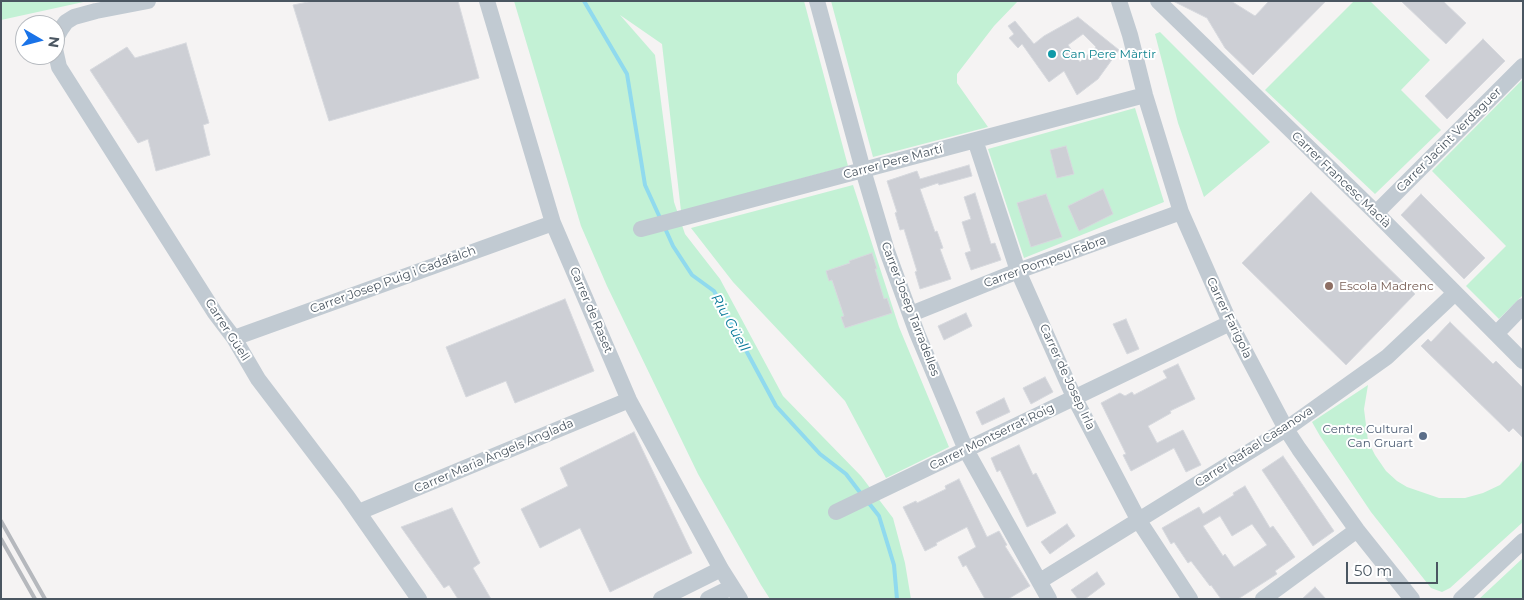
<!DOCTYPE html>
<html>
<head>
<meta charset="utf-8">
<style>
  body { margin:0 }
  #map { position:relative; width:1524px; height:600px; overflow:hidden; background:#f5f3f3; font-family:Montserrat,sans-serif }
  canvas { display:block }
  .frame { position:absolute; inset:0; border:2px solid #4a5661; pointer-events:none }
  .north { position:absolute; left:15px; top:15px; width:50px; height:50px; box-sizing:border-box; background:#fff; border:1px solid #b7bbc0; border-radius:50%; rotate:98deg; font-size:14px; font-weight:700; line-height:20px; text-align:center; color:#4a5661 }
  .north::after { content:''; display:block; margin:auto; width:18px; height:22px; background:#1a73e8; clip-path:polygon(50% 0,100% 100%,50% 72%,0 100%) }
  .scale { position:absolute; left:1346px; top:562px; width:92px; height:22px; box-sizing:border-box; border:2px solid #4a5661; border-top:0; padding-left:6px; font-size:15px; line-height:18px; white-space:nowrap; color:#4a5661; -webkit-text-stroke:4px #fff; paint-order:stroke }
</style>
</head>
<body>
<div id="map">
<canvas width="1524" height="600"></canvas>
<div class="frame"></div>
<div class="north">N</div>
<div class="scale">50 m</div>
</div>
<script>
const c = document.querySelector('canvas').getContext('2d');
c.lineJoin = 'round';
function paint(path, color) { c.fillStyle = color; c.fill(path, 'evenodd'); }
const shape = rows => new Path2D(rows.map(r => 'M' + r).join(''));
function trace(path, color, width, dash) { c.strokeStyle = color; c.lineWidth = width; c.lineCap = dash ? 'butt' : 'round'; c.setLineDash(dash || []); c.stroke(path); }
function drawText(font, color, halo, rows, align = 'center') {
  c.font = font + ' Montserrat,sans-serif'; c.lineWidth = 4; c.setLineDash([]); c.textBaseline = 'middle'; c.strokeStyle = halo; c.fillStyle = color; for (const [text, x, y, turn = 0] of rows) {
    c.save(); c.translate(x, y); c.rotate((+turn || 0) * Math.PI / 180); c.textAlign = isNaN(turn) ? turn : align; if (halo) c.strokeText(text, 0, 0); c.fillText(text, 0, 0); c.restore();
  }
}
paint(shape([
  [1,1,88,1,1,20],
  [514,1,804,1,848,166,681,211,662,44,620,15,655,55,674,202,685,234,720,279,783,396,861,476,893,518,905,563,911,599,770,599,761,585,698,474,607,286,581,226],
  [831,1,1018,1,994,26,957,74,957,83,988,127,873,157],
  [1354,1,1370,1,1430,60,1401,90,1441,130,1375,194,1265,90],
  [1160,32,1270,142,1204,197,1178,123,1155,34],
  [1523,79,1523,295,1499,319,1466,286,1506,246,1432,171],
  [1135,108,1164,202,1024,258,988,149],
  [853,185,899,327,949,447,886,478,845,401,733,282,691,228],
  [1368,385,1364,409,1368,441,1375,455,1386,471,1397,481,1407,487,1439,498,1465,498,1483,493,1500,485,1519,466,1523,459,1523,522,1450,588,1442,592,1431,588,1371,512,1320,436,1312,422],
  [1523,558,1523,599,1479,599]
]), '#c3f1d5');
trace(shape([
  [584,1,627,74,645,185,661,220],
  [664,226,673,246,692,275,714,291,776,406,820,454,846,474,862,495],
  [868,502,879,516,894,565,897,599]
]), '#90daee', 4);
const building = shape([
  [313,1,458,1,479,78,329,121,293,5,313,1],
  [1173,1,1231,1,1255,16,1269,1,1326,1,1253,75,1225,48,1207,18,1173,1],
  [1401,1,1443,1,1466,23,1446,44,1401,1],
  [1078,17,1119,50,1098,79,1077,95,1064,71,1049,82,1022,44,1018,48,1009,38,1014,34,1008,26,1015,21,1034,44,1044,36,1078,17],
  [1083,34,1096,47,1080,62,1068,45,1083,34],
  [1483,39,1505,61,1447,119,1425,96,1483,39],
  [186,43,209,123,203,125,210,155,156,171,148,139,138,143,90,70,127,47,135,58,186,43],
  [1066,146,1074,174,1057,178,1050,150,1066,146],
  [969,165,972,176,939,185,938,183,920,189,935,232,937,231,943,248,940,249,951,279,920,289,915,272,917,271,904,229,900,230,895,213,897,212,887,181,917,171,920,179,969,165],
  [1103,189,1113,214,1079,231,1068,206,1103,189],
  [1311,192,1415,294,1346,365,1242,263,1311,192],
  [975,193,991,244,995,243,1001,260,971,270,965,253,971,251,962,222,971,219,964,197,975,193],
  [1046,194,1062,237,1031,247,1017,203,1046,194],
  [1421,194,1485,258,1464,279,1401,215,1421,194],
  [872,253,877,269,875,269,884,299,887,298,892,313,845,328,841,317,844,316,832,280,829,281,826,271,850,263,849,261,872,253],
  [565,299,594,371,515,403,506,381,466,397,446,347,565,299],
  [966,313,972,326,944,340,938,326,966,313],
  [1126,319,1139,349,1127,354,1113,324,1126,319],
  [1450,322,1493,364,1496,361,1523,388,1523,438,1513,428,1509,432,1421,346,1428,339,1431,342,1450,322],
  [1178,364,1195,399,1170,411,1171,413,1148,426,1157,443,1183,430,1201,465,1186,472,1174,448,1131,471,1123,455,1126,454,1101,403,1120,393,1125,396,1132,392,1134,395,1167,378,1163,371,1178,364],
  [1045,377,1053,392,1031,404,1023,388,1045,377],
  [1004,398,1010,412,982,425,976,412,1004,398],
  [634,432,692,553,610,592,580,528,540,548,521,509,568,486,560,468,634,432],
  [1019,445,1033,475,1036,473,1056,513,1027,527,1000,470,997,472,991,458,1019,445],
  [1283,456,1334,531,1313,546,1262,470,1283,456],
  [959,479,987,537,999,531,1007,545,1005,546,1030,586,1008,599,985,599,966,565,963,567,958,557,976,547,967,527,936,543,937,545,925,551,903,507,916,501,917,503,946,489,945,486,959,479],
  [1245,486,1270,528,1273,526,1295,557,1275,571,1277,574,1238,599,1221,599,1211,585,1210,586,1191,561,1188,563,1174,542,1171,544,1162,528,1199,507,1203,514,1234,495,1233,493,1245,486],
  [1220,516,1232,536,1252,524,1267,545,1234,567,1225,554,1223,556,1203,526,1220,516],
  [452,508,480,563,473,568,491,599,458,599,449,585,444,588,401,527,452,508],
  [1067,524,1075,536,1050,554,1041,542,1067,524],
  [1097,572,1105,584,1085,599,1078,599,1071,590,1097,572],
  [1315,587,1326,599,1302,599,1315,587]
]);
paint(building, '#cdcfd5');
trace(building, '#d7d9de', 1);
trace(shape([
  [487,1,553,223,629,400,721,569,740,599],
  [817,1,863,170,887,251,917,333,966,450,1049,599],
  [1119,1,1130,35,1145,95,1181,212,1230,323,1286,429,1299,449,1357,530,1412,599],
  [1158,1,1376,213,1523,361],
  [55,47,56,38,61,29,66,22,74,17,96,11,148,1],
  [55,49,59,67,215,313,234,338,258,379,347,496,419,599],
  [975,140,1018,271,1074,397,1139,521,1190,599],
  [1376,213,1523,66],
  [641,229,1145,95],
  [911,314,1018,271,1181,212],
  [1496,334,1523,306],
  [234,338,553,223],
  [359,512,629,400],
  [836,512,1230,323],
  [1040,581,1286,429,1387,357,1455,293],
  [661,599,721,569],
  [708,599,732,587],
  [1263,599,1357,530],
  [1461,599,1523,541]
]), '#c1cad2', 16);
trace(shape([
  [1,521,45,599],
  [1,539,35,599]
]), '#b5b8bd', 4);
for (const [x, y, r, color] of [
  [1052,54,5,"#0f9aa8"],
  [1329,286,5,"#8d6e63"],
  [1423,436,5,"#5c6f8a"]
]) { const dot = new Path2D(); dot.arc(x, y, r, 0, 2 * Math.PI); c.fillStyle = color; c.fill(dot); trace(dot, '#fff', 2); }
drawText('12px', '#0d838f', '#fff', [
  ["Can Pere Màrtir",1062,54]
], 'left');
drawText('12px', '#4a5661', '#fff', [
  ["Carrer Jacint Verdaguer",1449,140,-45],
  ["Carrer Pere Martí",893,162,-15],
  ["Carrer Francesc Macià",1341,180,44],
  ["Carrer Pompeu Fabra",1045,262,-20],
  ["Carrer Josep Puig i Cadafalch",393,280,-20],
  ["Carrer Josep Tarradelles",910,309,69],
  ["Carrer de Raset",591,310,67],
  ["Carrer Farigola",1229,318,64],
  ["Carrer Güell",227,330,57],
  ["Carrer de Josep Irla",1067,377,65],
  ["Carrer Montserrat Roig",992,437,-26],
  ["Carrer Rafael Casanova",1254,447,-33],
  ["Carrer Maria Àngels Anglada",494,456,-23]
]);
drawText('12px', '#785e54', '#fff', [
  ["Escola Madrenc",1339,286]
], 'left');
drawText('12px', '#4e5e75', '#fff', [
  ["Centre Cultural",1413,429],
  ["Can Gruart",1413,443]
], 'right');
drawText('italic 14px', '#0c7c9b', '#fff', [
  ["Riu Güell",730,323,61]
]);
</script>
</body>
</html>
